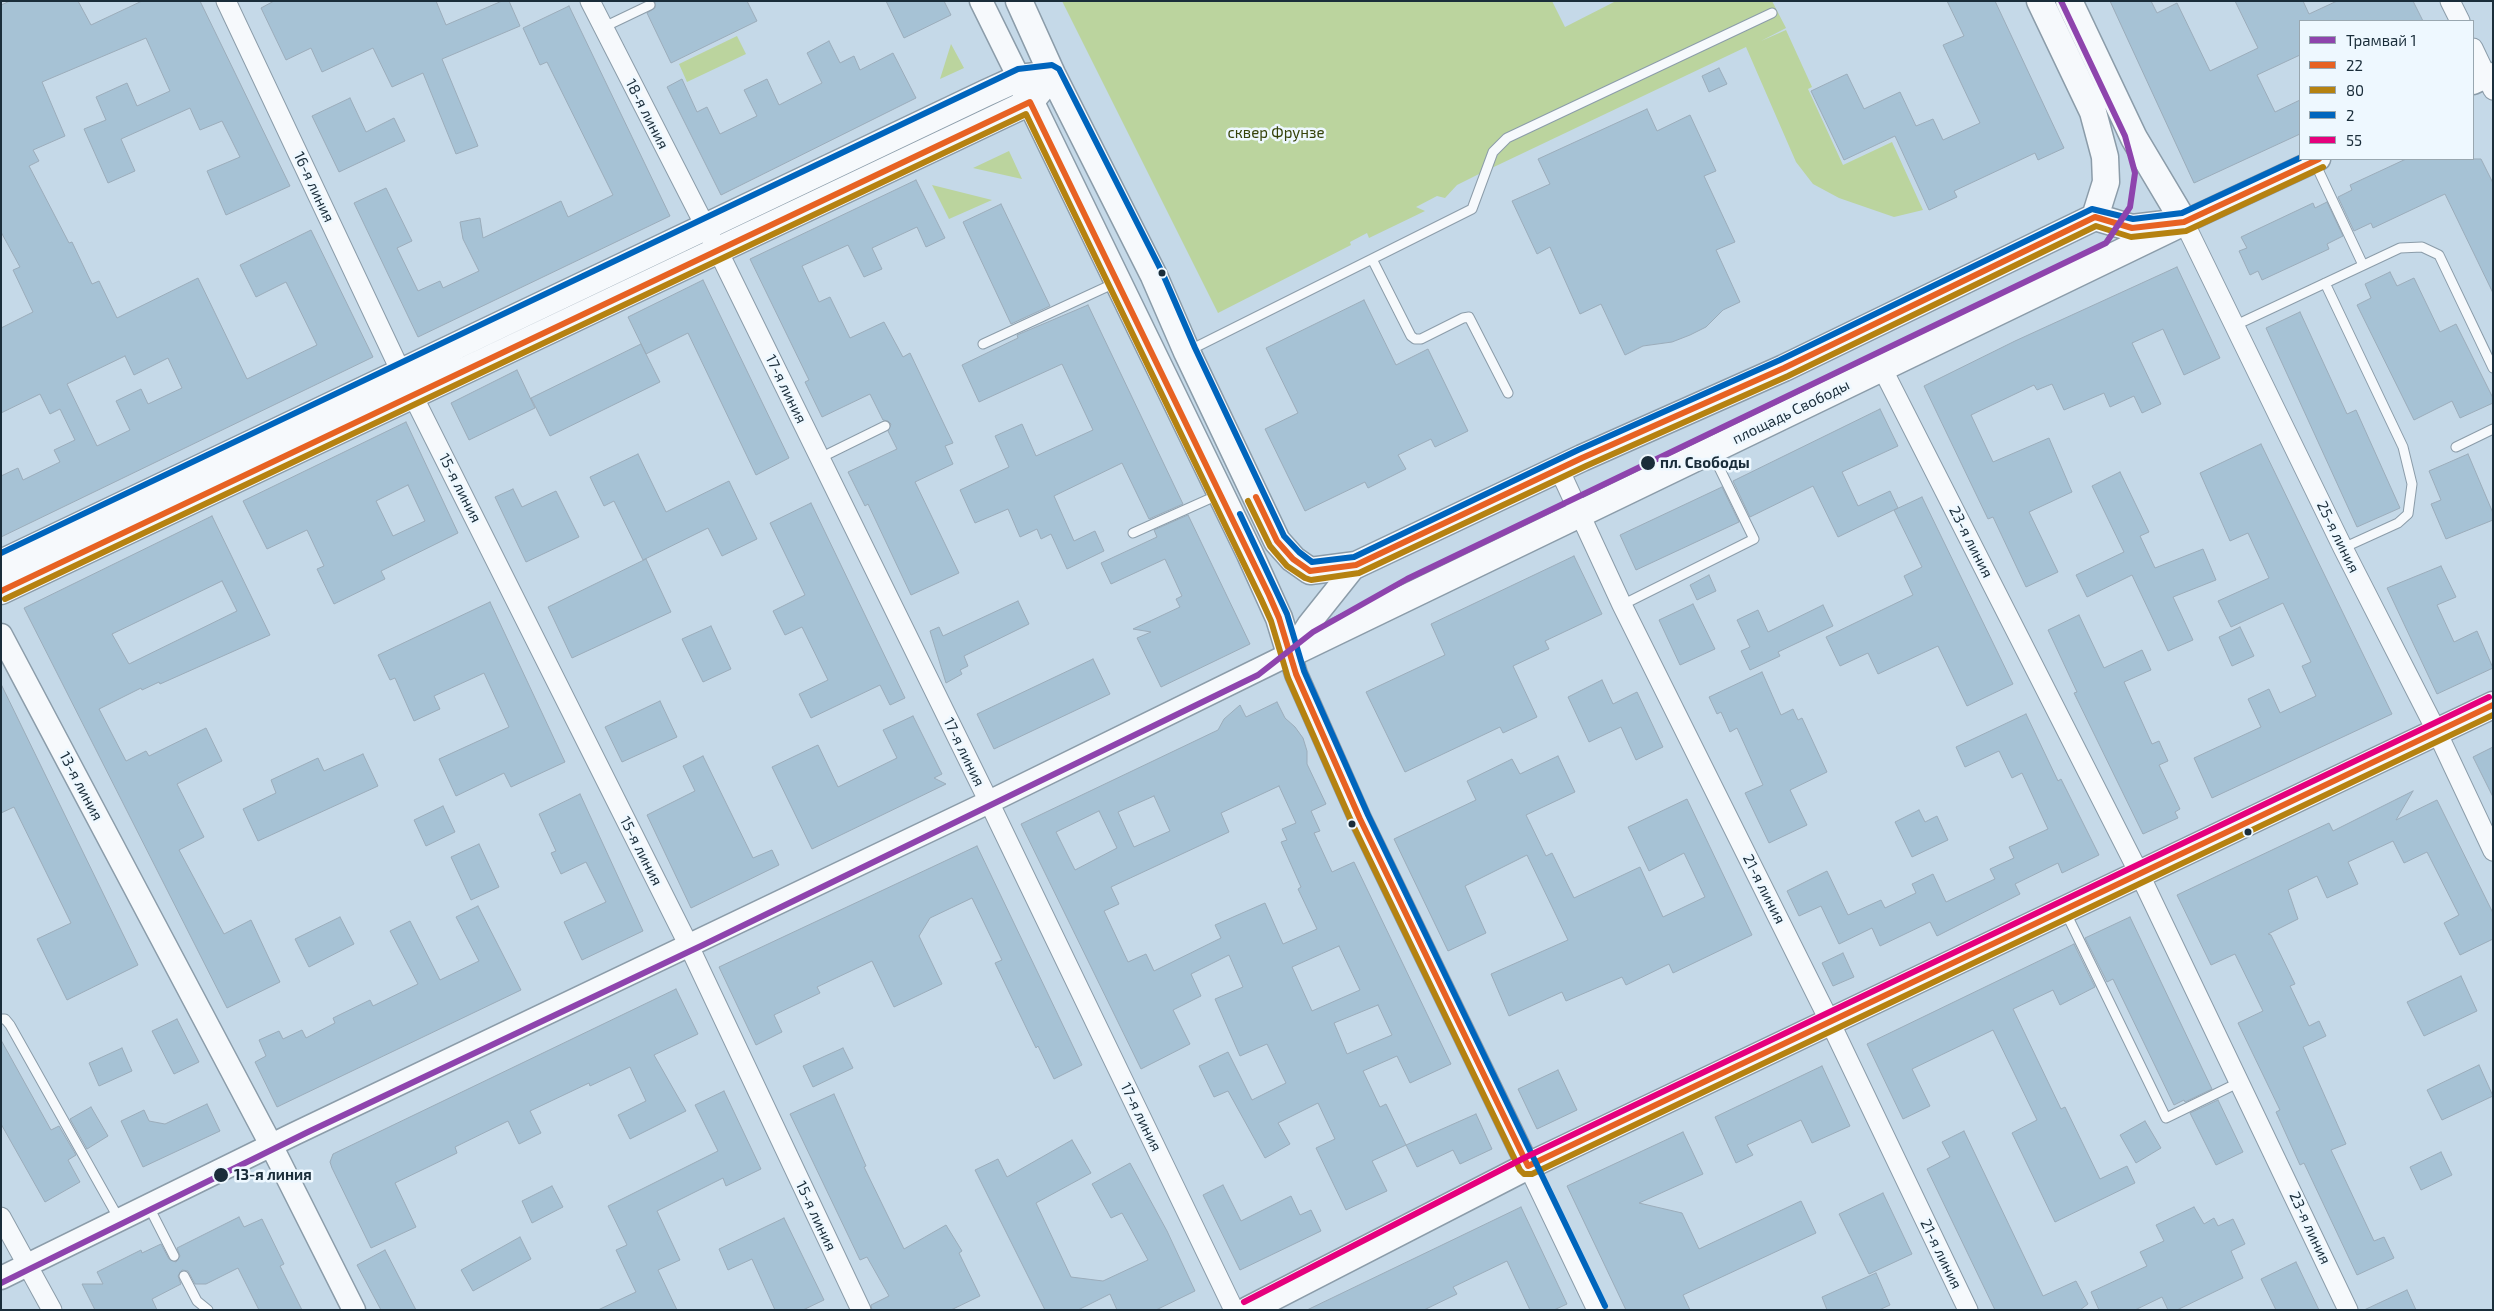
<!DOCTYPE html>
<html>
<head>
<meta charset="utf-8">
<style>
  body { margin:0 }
  #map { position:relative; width:2494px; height:1311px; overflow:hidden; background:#c5d9e8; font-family:"Exo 2",sans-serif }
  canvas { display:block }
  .frame { position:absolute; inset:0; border:2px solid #1a2d3a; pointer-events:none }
  .legend { position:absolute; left:2299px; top:20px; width:175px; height:140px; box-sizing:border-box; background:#eef8ff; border:1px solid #99a7b0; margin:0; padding:6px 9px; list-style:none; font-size:15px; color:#1a2d3a }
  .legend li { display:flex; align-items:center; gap:10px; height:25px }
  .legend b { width:25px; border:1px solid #99a7b0 }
</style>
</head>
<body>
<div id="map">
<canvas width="2494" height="1311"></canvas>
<div class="frame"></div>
<ul class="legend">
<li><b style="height:6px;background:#8e44ad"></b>Трамвай 1</li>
<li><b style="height:6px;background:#e76223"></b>22</li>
<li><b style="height:6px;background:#b58211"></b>80</li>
<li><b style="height:6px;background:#0065bd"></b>2</li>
<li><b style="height:6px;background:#e5007d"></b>55</li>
</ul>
</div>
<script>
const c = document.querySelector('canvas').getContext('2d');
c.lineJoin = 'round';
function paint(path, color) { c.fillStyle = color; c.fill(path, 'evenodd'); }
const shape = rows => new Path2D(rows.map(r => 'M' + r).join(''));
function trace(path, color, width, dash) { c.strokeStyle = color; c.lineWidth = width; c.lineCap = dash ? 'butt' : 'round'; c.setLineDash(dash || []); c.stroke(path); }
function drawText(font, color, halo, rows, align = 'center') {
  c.font = font + ' "Exo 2",sans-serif'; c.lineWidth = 5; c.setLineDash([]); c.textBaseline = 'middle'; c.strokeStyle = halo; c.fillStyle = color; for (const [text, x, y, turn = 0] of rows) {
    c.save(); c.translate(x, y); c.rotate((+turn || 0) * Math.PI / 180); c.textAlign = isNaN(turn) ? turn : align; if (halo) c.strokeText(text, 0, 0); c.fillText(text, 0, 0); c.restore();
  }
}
paint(shape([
  [1062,1,1552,1,1565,27,1616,1,1772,1,1786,28,1761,41,1786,30,1812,87,1808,89,1843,165,1892,142,1923,210,1894,217,1839,198,1813,184,1796,162,1746,47,1477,175,1457,185,1445,198,1437,196,1416,207,1425,211,1369,238,1367,233,1350,242,1351,245,1218,313],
  [737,36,746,54,687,82,679,64],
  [951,44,964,68,940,79],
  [1009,151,1022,179,973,168],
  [932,185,992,200,949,219]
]), '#bbd49e');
const building = shape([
  [10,1,78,1,91,25,142,1,200,1,290,186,226,215,207,171,240,157,222,121,200,130,190,108,121,139,135,171,108,183,84,129,106,120,96,97,127,83,137,106,170,91,146,38,42,82,65,136,33,150,39,161,29,166,69,243,72,242,92,284,99,281,117,318,198,278,247,379,317,345,286,282,256,297,240,265,311,230,373,357,1,537,1,476,18,468,23,480,60,462,54,450,75,440,60,409,50,414,40,394,1,413,1,328,33,312,13,270,20,267,1,232,1,5,10,1],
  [125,356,134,375,168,358,182,388,148,404,141,389,116,401,130,430,97,446,67,384,125,356],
  [274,1,436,1,446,25,502,1,509,1,520,26,442,59,478,146,456,154,423,73,392,87,373,48,322,72,311,48,286,60,261,8,274,1],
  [655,1,747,1,757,21,671,63,647,13,655,8,655,1],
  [886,1,944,1,951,15,904,38,886,1],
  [1947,1,1995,1,2064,148,2038,160,2035,153,1954,191,1957,197,1929,210,1895,136,1844,160,1811,91,1847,74,1864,109,1900,92,1916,126,1933,119,1943,140,1980,123,1943,45,1964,36,1947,1],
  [2110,1,2151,1,2157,13,2177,3,2210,71,2258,48,2235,1,2303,1,2309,14,2337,1,2413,1,2423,21,2300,21,2300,55,2257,75,2275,112,2300,100,2300,134,2194,183,2110,1],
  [569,6,670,216,418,337,354,203,386,188,412,241,397,248,418,291,440,281,443,288,479,271,463,239,460,222,480,218,483,238,561,201,568,217,613,195,547,62,540,65,523,28,569,6],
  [829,41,840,63,854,56,860,70,893,53,916,98,721,195,667,87,682,79,697,112,707,107,720,134,757,116,744,90,767,79,779,105,822,83,807,53,829,41],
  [1719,68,1727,84,1709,92,1702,76,1719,68],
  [350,98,366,132,394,118,405,141,339,172,312,116,350,98],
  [1647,109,1657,131,1690,115,1716,171,1704,176,1735,242,1716,250,1740,302,1723,310,1706,327,1690,335,1672,342,1643,346,1625,355,1601,304,1580,314,1550,247,1537,254,1512,201,1550,184,1538,159,1647,109],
  [2406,159,2481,159,2493,183,2493,293,2445,194,2373,228,2371,223,2354,231,2338,197,2352,190,2350,185,2406,159],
  [916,180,945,238,926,247,917,227,872,248,882,269,864,277,848,245,802,266,819,302,830,297,850,338,884,322,903,357,910,353,953,443,945,446,953,464,915,482,959,573,911,595,868,504,865,506,848,472,897,449,888,431,891,424,888,421,883,420,870,394,822,417,805,382,809,380,750,259,916,180],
  [2327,202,2343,236,2327,244,2329,249,2262,280,2258,271,2250,275,2239,251,2247,248,2241,237,2313,203,2315,208,2327,202],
  [1001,204,1050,306,1011,324,963,222,1001,204],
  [2177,267,2220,358,2184,375,2163,329,2132,343,2161,404,2142,413,2134,396,2110,407,2104,393,2064,410,2052,384,2037,390,2034,385,1971,415,1993,462,2049,438,2072,492,2029,512,2058,572,2026,587,1993,517,1988,519,1924,386,2015,341,2177,267],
  [2390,272,2397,286,2414,278,2440,332,2456,324,2493,398,2493,403,2460,418,2452,401,2414,420,2357,305,2371,298,2365,284,2390,272],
  [703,280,789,458,756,475,688,333,646,354,628,317,703,280],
  [1364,300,1396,365,1428,349,1468,431,1435,447,1431,439,1398,455,1406,469,1368,488,1365,482,1305,511,1265,429,1298,413,1266,348,1364,300],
  [1088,305,1183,504,1149,519,1122,463,1054,496,1074,541,1095,531,1104,551,1067,569,1051,534,1041,539,1037,529,1020,537,1008,509,975,523,960,490,1009,467,995,436,1022,424,1036,456,1093,430,1062,364,979,402,962,365,1018,338,1017,335,1088,305],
  [2300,312,2347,414,2356,410,2400,508,2357,527,2266,328,2300,312],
  [641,344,660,382,550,436,531,398,641,344],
  [517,370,535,408,469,440,451,403,517,370],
  [1880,409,1898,446,1842,472,1858,506,1890,491,1898,508,1838,537,1813,486,1750,517,1733,481,1880,409],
  [406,422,458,533,381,571,385,579,334,604,317,569,324,566,307,530,267,549,243,501,406,422],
  [408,485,425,521,393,536,376,501,408,485],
  [2261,444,2392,714,2212,798,2194,758,2261,727,2248,699,2269,689,2280,713,2316,696,2302,666,2311,662,2283,603,2231,627,2218,601,2269,578,2248,533,2230,541,2200,473,2261,444],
  [638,454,666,512,729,481,757,539,722,556,708,528,643,560,614,501,604,506,590,477,638,454],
  [2468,454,2493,513,2493,520,2446,539,2431,504,2441,500,2429,471,2468,454],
  [2120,472,2149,532,2140,536,2155,568,2203,549,2216,580,2173,597,2193,640,2168,651,2132,575,2087,597,2076,575,2124,552,2092,486,2120,472],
  [1722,487,1739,522,1636,570,1620,535,1722,487],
  [513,489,522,507,556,491,579,537,526,562,495,497,513,489],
  [1922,497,2013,684,1967,706,1938,646,1878,674,1868,653,1840,666,1826,637,1913,595,1904,576,1922,567,1894,510,1922,497],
  [811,503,905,698,890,705,880,685,811,718,799,694,828,680,802,627,785,635,773,611,805,595,770,523,811,503],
  [1188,515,1250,644,1161,687,1137,638,1151,632,1133,629,1180,607,1176,599,1182,596,1165,559,1111,584,1101,563,1157,537,1154,530,1188,515],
  [212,516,270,635,160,684,159,682,142,690,141,688,99,709,126,761,146,751,149,756,206,728,222,761,177,784,204,837,179,850,224,934,251,920,280,982,227,1008,24,608,212,516],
  [222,581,237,611,129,664,112,634,222,581],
  [1574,556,1602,614,1545,641,1549,649,1513,666,1537,717,1503,733,1500,727,1405,772,1366,692,1445,655,1431,624,1574,556],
  [646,559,671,612,572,658,548,607,646,559],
  [2441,566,2456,597,2437,605,2454,642,2477,631,2493,668,2437,694,2387,588,2441,566],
  [1709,575,1716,591,1697,600,1690,585,1709,575],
  [1018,601,1029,624,964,656,968,666,960,670,962,674,946,683,930,631,939,627,943,636,1018,601],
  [490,602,565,762,511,787,504,773,456,796,439,759,509,727,484,673,434,696,440,709,414,721,395,678,390,680,378,655,490,602],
  [1693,604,1715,649,1680,665,1659,620,1693,604],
  [1823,605,1833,626,1778,652,1780,656,1750,670,1741,651,1750,647,1737,620,1758,610,1768,632,1823,605],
  [2079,615,2104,668,2142,650,2151,670,2124,682,2152,744,2159,741,2168,761,2159,765,2180,809,2175,812,2178,818,2143,834,2074,693,2077,692,2048,630,2079,615],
  [711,626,731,669,703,682,682,639,711,626],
  [2240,627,2254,656,2232,666,2219,637,2240,627],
  [1093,659,1110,694,994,749,977,714,1093,659],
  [1762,672,1781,715,1793,709,1798,720,1802,718,1827,772,1790,790,1807,825,1769,843,1745,793,1763,785,1737,728,1730,732,1721,712,1717,714,1709,697,1762,672],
  [1602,680,1613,704,1637,692,1663,747,1636,760,1621,727,1589,742,1568,697,1602,680],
  [1,684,138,965,67,1000,37,939,71,923,14,807,1,813,1,684],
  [660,701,677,737,622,762,605,727,660,701],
  [1277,702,1285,718,1295,727,1303,738,1307,751,1307,764,1326,804,1311,811,1320,831,1314,833,1332,872,1354,862,1451,1064,1410,1083,1397,1056,1363,1071,1380,1107,1386,1104,1406,1145,1372,1161,1387,1191,1346,1210,1316,1148,1335,1139,1318,1103,1278,1123,1290,1144,1265,1158,1228,1091,1214,1097,1199,1066,1228,1052,1252,1100,1286,1083,1267,1044,1240,1056,1215,999,1243,987,1229,955,1191,974,1201,996,1173,1010,1190,1044,1141,1069,1021,824,1218,730,1224,719,1240,705,1246,717,1277,702],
  [1279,786,1296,823,1282,829,1287,840,1281,842,1301,887,1298,889,1317,929,1283,944,1265,903,1215,925,1221,938,1154,971,1146,954,1128,962,1104,911,1119,904,1111,887,1229,832,1221,813,1279,786],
  [1154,796,1170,831,1134,847,1118,812,1154,796],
  [1099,811,1117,848,1075,870,1056,832,1099,811],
  [1339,946,1360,990,1312,1011,1292,967,1339,946],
  [1378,1005,1392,1035,1347,1054,1334,1023,1378,1005],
  [2026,714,2058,781,2061,779,2099,855,2062,873,2058,863,2015,884,2020,894,1937,936,1930,922,1880,946,1872,928,1839,944,1821,906,1799,916,1787,891,1827,871,1848,915,1881,900,1885,908,1916,893,1912,884,1933,874,1946,902,1995,879,1990,869,2014,858,2009,847,2048,829,2022,773,2012,778,1999,751,1965,767,1956,747,2026,714],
  [913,716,942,774,934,778,946,784,812,849,772,767,818,745,838,787,897,758,883,730,913,716],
  [2493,747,2493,797,2473,757,2493,747],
  [363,754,378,786,258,841,243,809,276,793,271,780,318,758,324,771,363,754],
  [703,756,753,858,772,850,779,865,691,908,647,815,695,791,683,766,703,756],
  [1558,756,1575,792,1526,815,1546,856,1552,853,1574,898,1640,867,1663,917,1705,897,1684,853,1649,871,1628,827,1687,799,1752,935,1673,973,1669,964,1626,985,1622,977,1566,1001,1562,992,1509,1016,1491,974,1568,940,1527,855,1465,886,1486,933,1448,951,1394,839,1476,800,1467,781,1512,759,1520,774,1558,756],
  [2413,791,2396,820,2437,800,2493,913,2493,939,2460,955,2444,923,2459,915,2427,852,2404,863,2393,841,2348,862,2358,884,2327,898,2317,876,2288,890,2298,919,2268,934,2271,935,2295,984,2290,986,2309,1026,2319,1021,2326,1036,2303,1047,2346,1144,2331,1150,2374,1241,2384,1237,2394,1258,2357,1275,2304,1163,2300,1165,2276,1112,2280,1110,2238,1023,2263,1011,2235,954,2211,965,2177,895,2329,823,2333,831,2413,791],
  [580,794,643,931,582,960,564,922,606,902,586,862,561,874,551,853,556,851,539,814,580,794],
  [443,806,455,832,426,846,414,820,443,806],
  [1919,810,1925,822,1937,816,1948,840,1912,857,1895,822,1919,810],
  [479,844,499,887,471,900,451,857,479,844],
  [977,846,1082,1065,1054,1079,1038,1046,1036,1048,995,963,1002,960,972,898,930,918,919,936,942,984,894,1007,872,961,817,987,820,993,774,1015,782,1032,756,1045,719,967,977,846],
  [478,906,521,990,277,1107,255,1062,266,1056,259,1040,279,1031,283,1039,302,1030,306,1038,335,1023,333,1018,370,1000,373,1006,418,984,390,931,410,921,440,980,479,961,456,917,478,906],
  [340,917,354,944,309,967,295,939,340,917],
  [2130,917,2212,1089,2185,1102,2184,1100,2174,1105,2113,979,2107,982,2085,938,2130,917],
  [2074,944,2095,987,2060,1005,2053,990,2013,1009,2061,1109,2065,1107,2100,1179,2127,1166,2135,1183,2055,1222,2012,1133,2037,1120,1993,1030,1912,1069,1930,1106,1903,1119,1867,1044,2074,944],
  [1843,953,1854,977,1833,986,1822,963,1843,953],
  [2461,976,2477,1011,2424,1036,2407,1002,2461,976],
  [676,989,698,1034,654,1055,686,1111,630,1139,618,1115,646,1101,630,1067,590,1086,589,1083,530,1111,541,1133,519,1144,508,1121,455,1147,457,1153,395,1183,416,1227,371,1248,332,1168,330,1162,333,1154,676,989],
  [177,1019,199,1062,174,1074,152,1031,177,1019],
  [1,1040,51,1130,59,1126,76,1155,68,1160,80,1182,45,1202,1,1124,1,1040],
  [122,1048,132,1071,99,1086,89,1063,122,1048],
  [843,1048,853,1068,813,1087,803,1066,843,1048],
  [2479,1065,2493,1096,2442,1120,2427,1090,2479,1065],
  [1822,1066,1850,1126,1812,1143,1801,1120,1747,1145,1753,1155,1736,1163,1715,1117,1822,1066],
  [1558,1070,1577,1110,1537,1129,1518,1089,1558,1070],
  [724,1091,761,1169,726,1186,723,1178,657,1211,680,1260,658,1270,677,1310,598,1310,636,1292,616,1250,627,1245,608,1206,718,1151,695,1105,724,1091],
  [834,1094,866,1166,864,1167,904,1249,946,1225,962,1251,959,1253,980,1296,951,1310,872,1310,871,1305,889,1296,867,1257,860,1260,790,1114,834,1094],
  [2218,1100,2243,1152,2216,1165,2190,1113,2218,1100],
  [207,1104,220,1131,143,1167,121,1121,144,1110,149,1121,165,1124,207,1104],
  [91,1107,108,1136,87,1149,70,1119,91,1107],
  [1476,1114,1492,1149,1460,1164,1453,1150,1417,1167,1406,1145,1476,1114],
  [2145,1121,2161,1148,2136,1163,2120,1135,2145,1121],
  [1964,1131,2043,1296,2076,1281,2088,1304,2080,1310,1995,1310,1927,1169,1950,1157,1942,1142,1964,1131],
  [1683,1132,1703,1174,1639,1203,1682,1213,1699,1249,1801,1201,1816,1233,1683,1295,1690,1310,1626,1310,1567,1186,1683,1132],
  [1072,1140,1091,1173,1036,1203,1071,1277,1103,1281,1148,1260,1122,1213,1111,1218,1092,1184,1130,1163,1167,1231,1195,1291,1156,1310,1117,1310,1110,1294,1078,1310,1045,1310,975,1170,998,1159,1007,1177,1072,1140],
  [2441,1152,2452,1175,2421,1190,2410,1167,2441,1152],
  [1223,1185,1241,1221,1291,1196,1300,1215,1311,1210,1321,1231,1240,1270,1203,1195,1223,1185],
  [552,1186,563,1207,532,1223,522,1201,552,1186],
  [1883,1193,1912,1254,1869,1274,1839,1214,1883,1193],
  [1521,1207,1567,1304,1554,1310,1530,1310,1507,1261,1453,1287,1457,1294,1424,1310,1307,1310,1521,1207],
  [2194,1207,2204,1224,2214,1218,2218,1226,2233,1219,2245,1244,2231,1251,2243,1278,2177,1310,2168,1310,2162,1297,2135,1310,2099,1310,2091,1292,2147,1266,2140,1252,2164,1241,2156,1225,2194,1207],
  [239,1217,244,1227,262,1219,284,1264,280,1266,302,1310,259,1310,238,1268,206,1284,195,1284,188,1271,182,1270,178,1276,181,1284,152,1299,157,1310,95,1310,82,1284,103,1284,97,1272,141,1250,142,1253,161,1244,169,1259,176,1262,180,1256,177,1248,239,1217],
  [784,1218,824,1300,803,1310,775,1310,752,1259,728,1270,719,1249,784,1218],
  [520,1237,531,1259,473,1291,461,1270,520,1237],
  [385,1250,416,1310,381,1310,357,1265,385,1250],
  [2296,1262,2306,1283,2319,1310,2276,1310,2261,1279,2296,1262],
  [1876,1273,1890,1305,1879,1310,1827,1310,1822,1297,1876,1273],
  [2407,1290,2416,1310,2364,1310,2407,1290]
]);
paint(building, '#a6c2d5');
trace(building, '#9bacba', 1);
const service = shape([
  [604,27,650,5],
  [2314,161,2363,265],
  [1372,259,1411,336,1415,339,1421,339,1463,318,1469,317,1508,393],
  [2325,283,2403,447,2412,484,2408,514,2398,523,2343,548],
  [2236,325,2400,248,2422,247,2439,255,2493,368],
  [983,344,1115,283],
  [1190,350,1472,209,1493,152,1507,138,1772,13],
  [2456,447,2493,429],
  [820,458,885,426],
  [1133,533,1218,495],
  [1622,605,1754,539,1712,453],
  [2065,911,2166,1118,2240,1082],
  [1,1019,5,1019,10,1025,119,1219],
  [148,1205,174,1256],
  [184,1276,197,1301,208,1310]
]);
const minor = shape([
  [226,1,401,372,689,946,861,1310],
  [590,1,724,263,989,802,1234,1310],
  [2450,1,2460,21],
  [2473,48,2493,90],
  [2184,222,2343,548,2437,732,2493,851],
  [1882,368,2139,873,2348,1310],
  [1559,469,1622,605,1830,1022,1968,1310],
  [1528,1166,1597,1310],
  [1,1217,52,1310]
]);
const tertiary = shape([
  [981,1,1019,78],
  [2473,83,2493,74],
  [2184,222,2319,159],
  [1,635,269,1141,354,1310],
  [1290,654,1296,674,1360,819,1528,1166],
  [1290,654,1309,624,1356,565],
  [1,1278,294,1134,989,802,1290,654]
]);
const secondary = shape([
  [1019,1,1052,74,1154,276,1187,352,1277,541,1293,559,1310,571,1356,565,1582,458,1784,368,2095,217],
  [2040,1,2093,112,2105,157,2106,182,2095,217],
  [2069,1,2134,138,2184,222],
  [1019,78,1250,554,1279,618,1290,654,2184,222],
  [2095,217,2132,228,2165,224],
  [1,563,986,93,1019,78,1036,76],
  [1,591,1030,102,1041,89],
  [1248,1310,1528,1166,2493,705]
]);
trace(service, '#8b9ca9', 11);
trace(minor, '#8b9ca9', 21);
trace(tertiary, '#8b9ca9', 25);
trace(secondary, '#8b9ca9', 29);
trace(service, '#f6f9fc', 9);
trace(minor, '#f6f9fc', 19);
trace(tertiary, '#f6f9fc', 22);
trace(secondary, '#f6f9fc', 26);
trace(shape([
  [1256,497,1277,541,1293,559,1310,571,1356,565,1582,458,1784,368,2095,217,2132,228,2184,222,2319,159],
  [1,591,1030,102,1269,595,1279,618,1296,674,1360,819,1528,1166,2493,705]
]), '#e76223', 6);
trace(shape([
  [1248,501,1270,546,1287,566,1305,578,1311,580,1359,573,1586,466,1788,376,2096,226,2131,237,2186,231,2323,167],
  [5,599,1026,114,1261,599,1271,621,1288,678,1352,823,1520,1170,1524,1174,1532,1174,2493,715]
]), '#b58211', 6);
trace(shape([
  [1240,514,1287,614,1304,671,1368,815,1605,1306],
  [1,553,1018,69,1052,65,1059,69,1162,272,1195,348,1284,536,1299,552,1312,562,1354,557,1578,450,1780,360,2092,209,2133,219,2182,213,2300,158]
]), '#0065bd', 6);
trace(shape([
  [1244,1302,1524,1158,2489,697]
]), '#e5007d', 6);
trace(shape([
  [1,1283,308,1132,703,945,1258,675,1313,632,1407,579,2106,243,2130,207,2135,173,2125,136,2061,1]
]), '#8e44ad', 6);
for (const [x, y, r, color] of [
  [1162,273,4.5,"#1a2d3a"],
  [1648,463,8,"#1a2d3a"],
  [1352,824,4.5,"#1a2d3a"],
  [2248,832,4.5,"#1a2d3a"],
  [221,1175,8,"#1a2d3a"]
]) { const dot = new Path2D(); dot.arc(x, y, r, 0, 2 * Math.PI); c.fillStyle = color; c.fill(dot); trace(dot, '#eef8ff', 2); }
drawText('15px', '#1a2d3a', '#eef8ff', [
  ["18-я линия",647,114,63],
  ["16-я линия",314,187,65],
  ["17-я линия",786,389,64],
  ["площадь Свободы",1791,412,-26],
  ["15-я линия",460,488,63],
  ["25-я линия",2338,537,64],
  ["23-я линия",1971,542,63],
  ["17-я линия",964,752,64],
  ["13-я линия",81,786,62],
  ["15-я линия",641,851,63],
  ["21-я линия",1764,889,63],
  ["17-я линия",1141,1117,64],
  ["15-я линия",816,1216,65],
  ["23-я линия",2310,1228,65],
  ["21-я линия",1941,1254,64]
]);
drawText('15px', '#354209', '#eef8ff', [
  ["сквер Фрунзе",1276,133]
]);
drawText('bold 15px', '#1a2d3a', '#eef8ff', [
  ["пл. Свободы",1660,463],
  ["13-я линия",234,1175]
], 'left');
</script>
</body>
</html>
